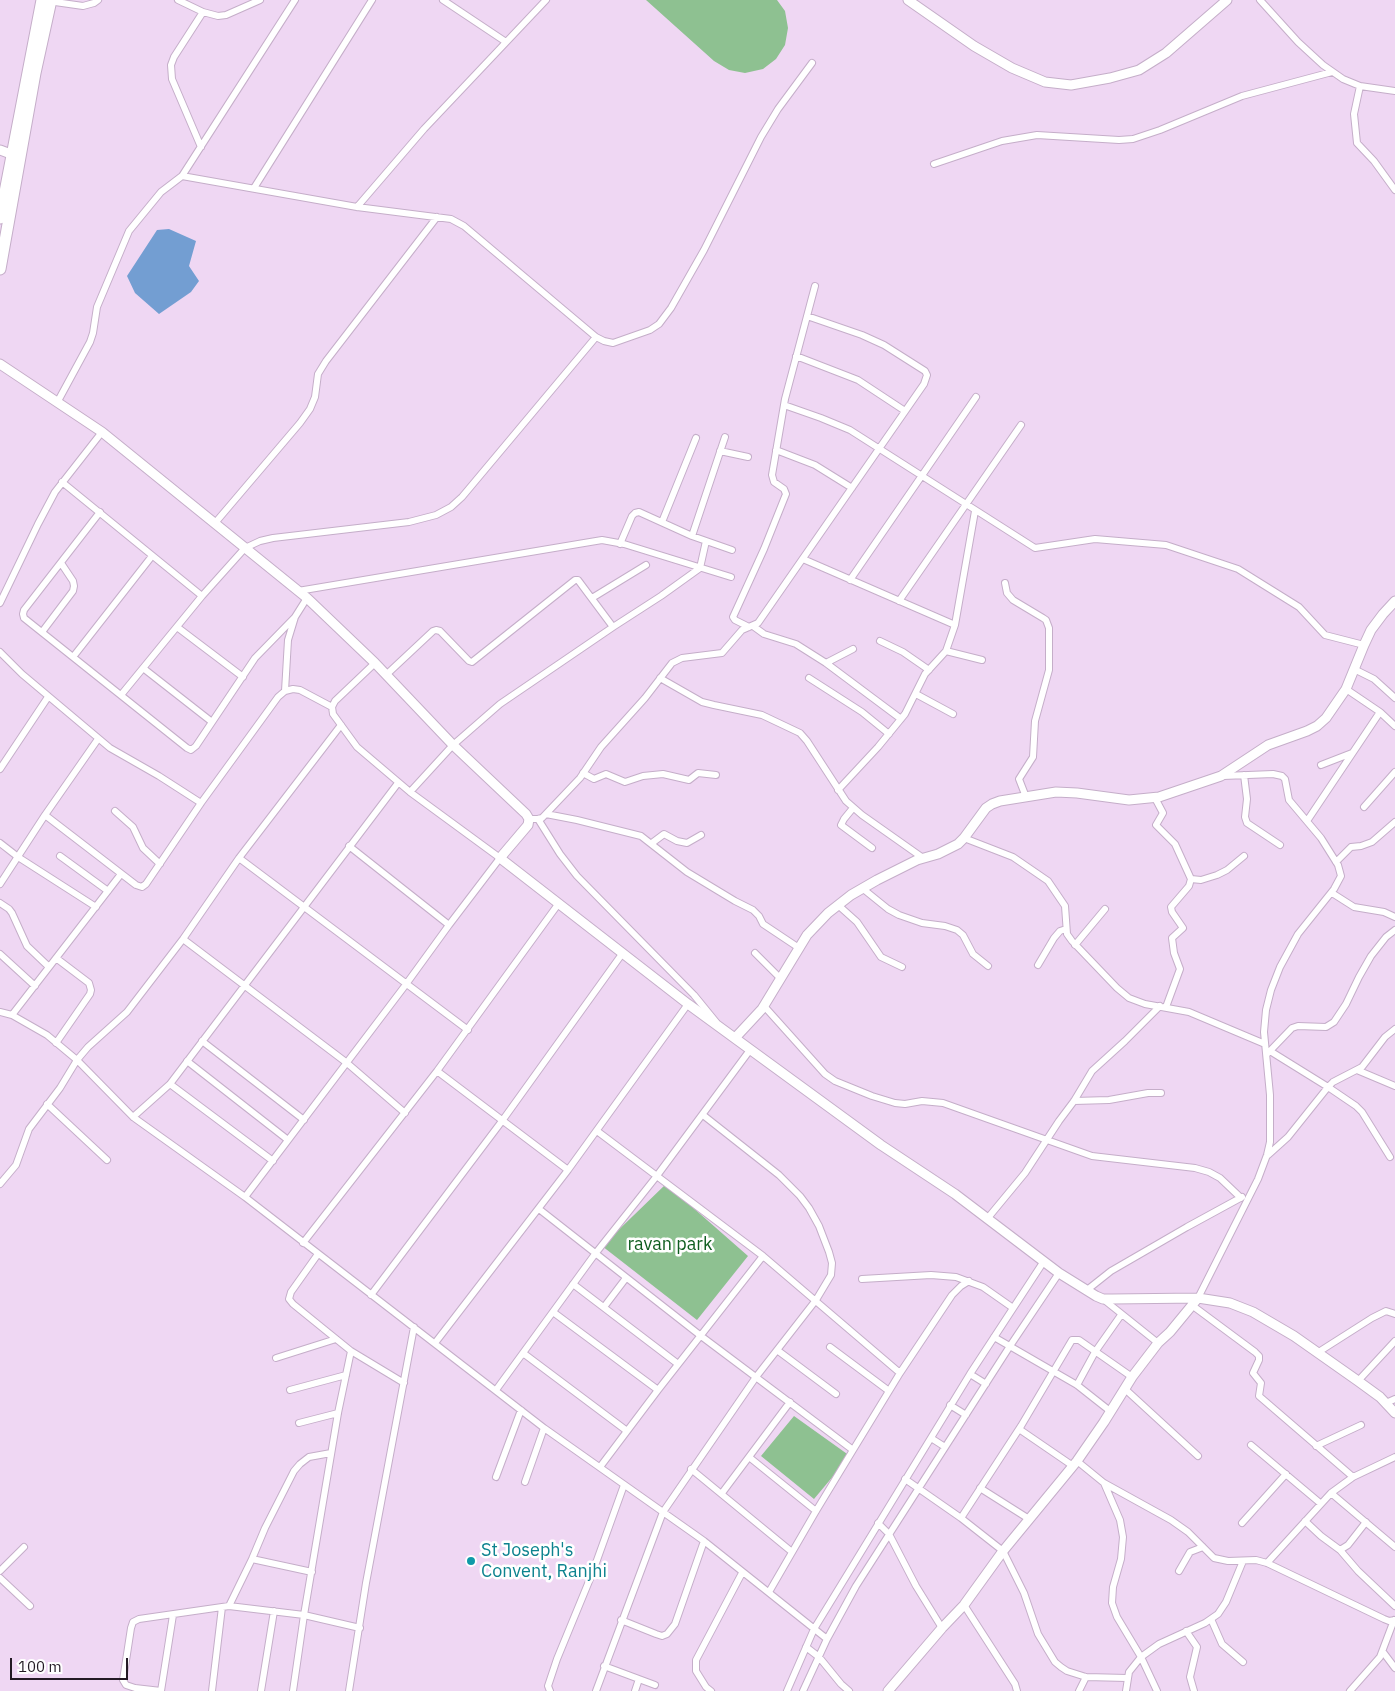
<!DOCTYPE html>
<html>
<head>
<meta charset="utf-8">
<style>
  body { margin:0 }
  #map { position:relative; width:1395px; height:1691px; overflow:hidden; background:#efd7f3; font-family:"IBM Plex Sans",sans-serif }
  canvas { display:block }
  .scale { position:absolute; left:10px; top:1658px; width:118px; height:22px; box-sizing:border-box; border:2px solid #231a24; border-top:0; padding-left:6px; font-size:15px; line-height:18px; white-space:nowrap; color:#231a24; -webkit-text-stroke:4px #fff; paint-order:stroke }
</style>
</head>
<body>
<div id="map">
<canvas width="1395" height="1691"></canvas>
<div class="scale">100 m</div>
</div>
<script>
const c = document.querySelector('canvas').getContext('2d');
c.lineJoin = 'round';
function paint(path, color) { c.fillStyle = color; c.fill(path, 'evenodd'); }
const shape = rows => new Path2D(rows.map(r => 'M' + r).join(''));
function trace(path, color, width, dash) { c.strokeStyle = color; c.lineWidth = width; c.lineCap = dash ? 'butt' : 'round'; c.setLineDash(dash || []); c.stroke(path); }
function drawText(font, color, halo, rows, align = 'center') {
  c.font = font + ' "IBM Plex Sans",sans-serif'; c.lineWidth = 5; c.setLineDash([]); c.textBaseline = 'middle'; c.strokeStyle = halo; c.fillStyle = color; for (const [text, x, y, turn = 0] of rows) {
    c.save(); c.translate(x, y); c.rotate((+turn || 0) * Math.PI / 180); c.textAlign = isNaN(turn) ? turn : align; if (halo) c.strokeText(text, 0, 0); c.fillText(text, 0, 0); c.restore();
  }
}
paint(shape([
  [646,0,777,0,785,11,788,28,785,45,776,59,763,69,745,73,729,70,714,61],
  [666,1184,748,1256,697,1320,602,1246],
  [794,1416,850,1456,814,1499,761,1456]
]), '#8ec191');
paint(shape([
  [169,229,196,241,189,266,199,281,191,292,159,314,135,293,127,276,157,230]
]), '#739ed2');
const street = shape([
  [178,0,203,12,218,16,226,15,260,0],
  [443,0,506,42],
  [1260,0,1298,42,1323,65,1343,79,1360,86,1395,91],
  [48,1,83,6,94,3,98,0],
  [1360,86,1354,114,1357,143,1374,161,1395,190],
  [201,147,172,79,171,65,174,57,203,12],
  [934,164,1002,141,1037,135,1119,140,1133,139,1160,130,1242,96,1332,72],
  [182,176,357,207,451,219,464,226,596,337,604,341,613,343,650,330,659,324,671,308,704,250,761,137,778,109,812,63],
  [254,188,372,0],
  [357,207,424,129,546,0],
  [796,356,858,380,905,411],
  [58,401,90,342,93,333,97,307,129,231,161,192,182,176,295,0],
  [784,405,821,418,850,430,1035,548,1095,539,1166,545,1238,569,1299,607,1325,635,1364,645],
  [776,450,815,465,852,488],
  [720,451,748,457],
  [62,482,202,596],
  [100,512,24,610,23,614,24,618,187,748,191,750,196,746,255,658,295,617],
  [662,522,696,438],
  [215,523,300,423,310,409,315,397,318,374,326,361,437,217],
  [692,536,725,437],
  [706,541,700,568,661,596,613,627,500,704,453,745,410,792,500,858,449,925,404,987,245,1197,544,1428,704,1541,827,1639],
  [620,544,632,516,635,513,639,512,692,536,732,550],
  [803,559,955,625],
  [850,580,976,397],
  [1005,583,1007,593,1013,600,1043,618,1046,620,1049,628,1049,670,1035,721,1033,757,1019,779,1026,797],
  [298,591,602,540,624,544,731,577],
  [592,598,646,565],
  [899,601,1021,425],
  [0,603,38,524,55,492,102,432],
  [753,626,764,634,796,644,826,663,901,719],
  [177,627,243,677],
  [749,627,735,620,733,617,764,549,786,494,784,489,774,482,772,475,785,399,815,286],
  [42,632,73,591,74,586,73,581,61,563],
  [880,641,903,652,929,670],
  [946,651,982,660],
  [0,652,22,674,110,748,159,776,201,803],
  [73,657,152,556],
  [375,663,335,701,332,707,333,714,357,747,410,792],
  [826,663,853,649],
  [143,668,212,722],
  [1354,669,1374,679,1395,698],
  [386,675,433,631,436,630,440,631,469,661,472,662,575,580,578,580,613,627],
  [660,678,702,702,714,705,762,715,800,733,807,741,846,801,862,815,923,858],
  [809,678,862,712,889,734],
  [1346,689,1380,712,1395,726],
  [285,691,288,640,295,617,307,598],
  [916,694,953,714],
  [121,695,202,596,245,548,260,541,273,538,409,522,436,515,451,507,462,497,596,337],
  [1321,765,1352,753],
  [0,769,48,697],
  [583,773,594,779,606,774,625,782,643,776,663,774,689,780,698,773,716,775],
  [1244,775,1247,799,1245,817,1247,823,1280,845],
  [838,790,878,747,905,714,925,674,946,651,955,625,975,511],
  [1155,798,1163,813,1156,825,1175,844,1191,879,1189,886,1171,907,1172,912,1183,928,1172,938,1174,953,1180,969,1166,1007],
  [1364,807,1395,772],
  [853,808,844,819,841,825,872,848],
  [115,811,133,827,143,848,160,864],
  [546,814,577,820,641,836,687,872,735,901,753,910,759,916,763,924,799,948],
  [45,815,136,885,142,887,146,884,201,803,278,697,285,691,293,689,300,690,332,707],
  [529,819,538,819,542,818,580,778,601,747,645,698,672,663,682,658,722,653,742,630,758,623,924,384,927,375,925,371,884,345,862,335,807,316],
  [538,819,560,854,577,876,694,995,716,1022],
  [1307,821,1380,712],
  [964,838,1013,857,1048,881,1065,906,1067,934,1072,941,1117,988,1129,998,1145,1004,1189,1012,1265,1044],
  [0,843,18,857,96,907],
  [652,843,664,834,677,841,687,843,701,835],
  [349,846,449,925],
  [60,856,108,891],
  [239,858,468,1030],
  [1336,862,1351,847,1361,846,1372,842,1395,822],
  [1191,879,1201,880,1217,875,1227,870,1244,856],
  [0,884,45,815,98,739],
  [862,888,888,909,899,915,922,923,945,926,957,930,963,935,973,954,988,966],
  [1332,893,1354,907,1384,912,1395,917],
  [0,903,9,909,12,913,27,946,49,967],
  [838,905,857,922,881,957,902,967],
  [183,939,347,1063,405,1113],
  [1075,945,1105,909],
  [755,953,781,979],
  [0,954,35,986],
  [1038,965,1054,938,1060,931,1066,929],
  [764,1006,825,1074,835,1081,872,1096,895,1103,905,1104,922,1101,943,1103,1092,1156,1195,1168,1209,1172,1220,1178,1241,1198],
  [0,1012,12,1015,47,1035,77,1060,60,1088,29,1129,16,1165,0,1184],
  [12,1015,121,874],
  [202,1041,304,1120],
  [56,1043,90,994,91,990,89,983,56,958],
  [1270,1051,1328,1087,1356,1106,1362,1112,1390,1157],
  [1267,1054,1292,1028,1298,1026,1326,1027,1334,1022,1346,1004,1359,977,1371,956,1386,937,1395,930],
  [187,1061,288,1140],
  [1357,1070,1395,1086],
  [437,1071,568,1170],
  [170,1084,273,1161],
  [1074,1101,1109,1100,1148,1093,1161,1093],
  [47,1104,107,1160],
  [133,1117,170,1084,398,783],
  [597,1131,763,1256,900,1373],
  [1268,1155,1288,1137,1328,1087,1333,1082,1362,1067,1385,1037,1395,1029],
  [245,1197,133,1117,77,1060,88,1047,127,1012,183,939,239,858,341,725],
  [539,1209,701,1336,853,1450,816,1511,769,1592],
  [987,1219,1025,1173,1059,1121,1074,1101,1092,1071,1125,1041,1160,1006],
  [303,1243,437,1071,559,903],
  [318,1254,291,1292,289,1299,293,1304,351,1351,404,1383],
  [862,1279,931,1275,956,1277,983,1287,1013,1308],
  [573,1284,678,1364],
  [1087,1290,1111,1271,1187,1227,1242,1197],
  [371,1295,502,1121,622,954],
  [1198,1298,1258,1179,1267,1155,1270,1142,1270,1095,1264,1032,1266,1010,1271,990,1280,967,1298,934,1334,889,1341,876,1338,865,1321,838,1289,800,1285,779,1282,776,1273,774,1223,776],
  [1103,1299,1158,1343],
  [1193,1306,1255,1352,1259,1356,1259,1360,1253,1373,1261,1383,1259,1396,1353,1477],
  [604,1307,626,1278],
  [553,1312,658,1390],
  [994,1337,1077,1385,1110,1411],
  [435,1343,568,1170,688,1004],
  [830,1347,889,1391],
  [777,1350,836,1394],
  [523,1353,627,1431],
  [1317,1353,1372,1318,1386,1311,1395,1314],
  [276,1358,336,1339],
  [970,1374,986,1384],
  [1358,1381,1395,1341],
  [1077,1385,1095,1352,1121,1315],
  [1125,1389,1198,1456],
  [290,1390,346,1375],
  [496,1390,595,1254,656,1177,750,1050],
  [1386,1403,1395,1399],
  [950,1405,966,1415],
  [299,1423,338,1413],
  [1019,1429,1073,1466],
  [931,1438,945,1447],
  [1251,1445,1320,1503],
  [1316,1446,1361,1425],
  [853,1450,900,1373,952,1295,961,1286,969,1281],
  [749,1457,816,1511],
  [1077,1461,1104,1483,1171,1520,1188,1532,1214,1558,1228,1561,1256,1560,1267,1563,1384,1619,1389,1621,1395,1620],
  [600,1467,658,1390,763,1256],
  [691,1469,792,1552],
  [496,1477,521,1410],
  [905,1479,961,1518,1003,1551,1024,1593,1038,1634,1055,1662,1061,1667,1067,1671,1086,1677,1127,1678],
  [525,1482,544,1428],
  [1104,1483,1120,1520,1123,1537,1121,1559,1113,1587,1112,1603,1117,1617,1141,1657,1157,1691],
  [980,1488,1029,1519],
  [722,1493,790,1402],
  [1331,1493,1395,1547],
  [961,1518,1021,1426,1072,1340,1079,1340,1132,1377],
  [1305,1521,1321,1536,1340,1550,1348,1545,1366,1522],
  [878,1523,889,1534,916,1586,942,1628],
  [1242,1523,1286,1474],
  [1340,1550,1358,1571,1395,1606],
  [252,1559,312,1572],
  [1267,1563,1331,1493,1353,1477,1395,1457],
  [0,1571,24,1547],
  [1179,1571,1190,1552,1203,1547],
  [0,1578,30,1606],
  [964,1605,1015,1684,1017,1691],
  [229,1606,252,1559,265,1528,294,1471,300,1464,309,1457,331,1453],
  [1211,1619,1222,1644,1243,1662],
  [621,1620,656,1634,662,1636,667,1634,675,1624,704,1541],
  [1186,1631,1197,1647,1190,1677,1194,1691],
  [806,1647,819,1657,841,1684,849,1691],
  [1383,1652,1395,1668],
  [604,1666,655,1685],
  [161,1691,135,1688,126,1685,123,1680,131,1628,133,1622,139,1619,229,1606,304,1615,360,1628],
  [161,1691,173,1615],
  [212,1691,222,1607],
  [261,1691,274,1611],
  [293,1691,304,1615,338,1413,351,1351],
  [349,1691,366,1583,414,1327],
  [550,1691,548,1686,557,1659,592,1574,624,1485],
  [596,1691,663,1512,756,1377,816,1300,831,1275,832,1263,829,1252,819,1226,809,1208,800,1196,779,1175,703,1115],
  [635,1691,639,1679],
  [711,1691,706,1687,696,1671,696,1660,742,1573],
  [787,1691,814,1629,970,1374,1044,1261],
  [803,1691,827,1639,856,1586,1010,1346,1059,1273],
  [1079,1691,1086,1677],
  [1126,1691,1129,1672,1141,1657,1159,1644,1205,1623,1218,1614,1226,1602,1243,1561],
  [1350,1691,1380,1657,1394,1620]
]);
const secondary = shape([
  [908,0,974,46,1012,68,1045,82,1071,85,1110,78,1139,70,1166,53,1227,0],
  [0,150,16,156],
  [0,364,102,432,307,598,375,663,453,745,526,814,529,819,528,825,500,858,688,1004,881,1145,955,1194,1059,1273,1096,1296,1103,1299,1112,1299,1198,1298,1230,1303,1253,1312,1294,1336,1358,1381,1380,1397,1395,1413],
  [735,1038,762,1009,807,935,828,913,851,895,877,880,917,860,938,854,958,844,964,838,986,808,992,804,1000,801,1056,792,1077,793,1129,800,1159,797,1221,776,1268,745,1307,731,1317,726,1326,718,1346,689,1364,645,1371,630,1383,614,1395,601],
  [888,1691,942,1628,964,1605,1003,1551,1077,1461,1104,1422,1132,1377,1158,1343,1170,1332,1198,1298]
]);
const highway = shape([
  [0,218,42,0],
  [0,269,35,73,51,0]
]);
trace(street, '#c5aec9', 8);
trace(secondary, '#c5aec9', 11);
trace(highway, '#c5aec9', 13);
trace(street, '#fff', 6);
trace(secondary, '#fff', 9);
trace(highway, '#fff', 11);
for (const [x, y, r, color] of [
  [471,1561,5,"#0f9aa8"]
]) { const dot = new Path2D(); dot.arc(x, y, r, 0, 2 * Math.PI); c.fillStyle = color; c.fill(dot); trace(dot, '#fff', 2); }
drawText('18px', '#0e5d1f', '#fff', [
  ["ravan park",670,1245]
]);
drawText('18px', '#0d838f', '#fff', [
  ["St Joseph's",481,1551],
  ["Convent, Ranjhi",481,1572]
], 'left');
</script>
</body>
</html>
